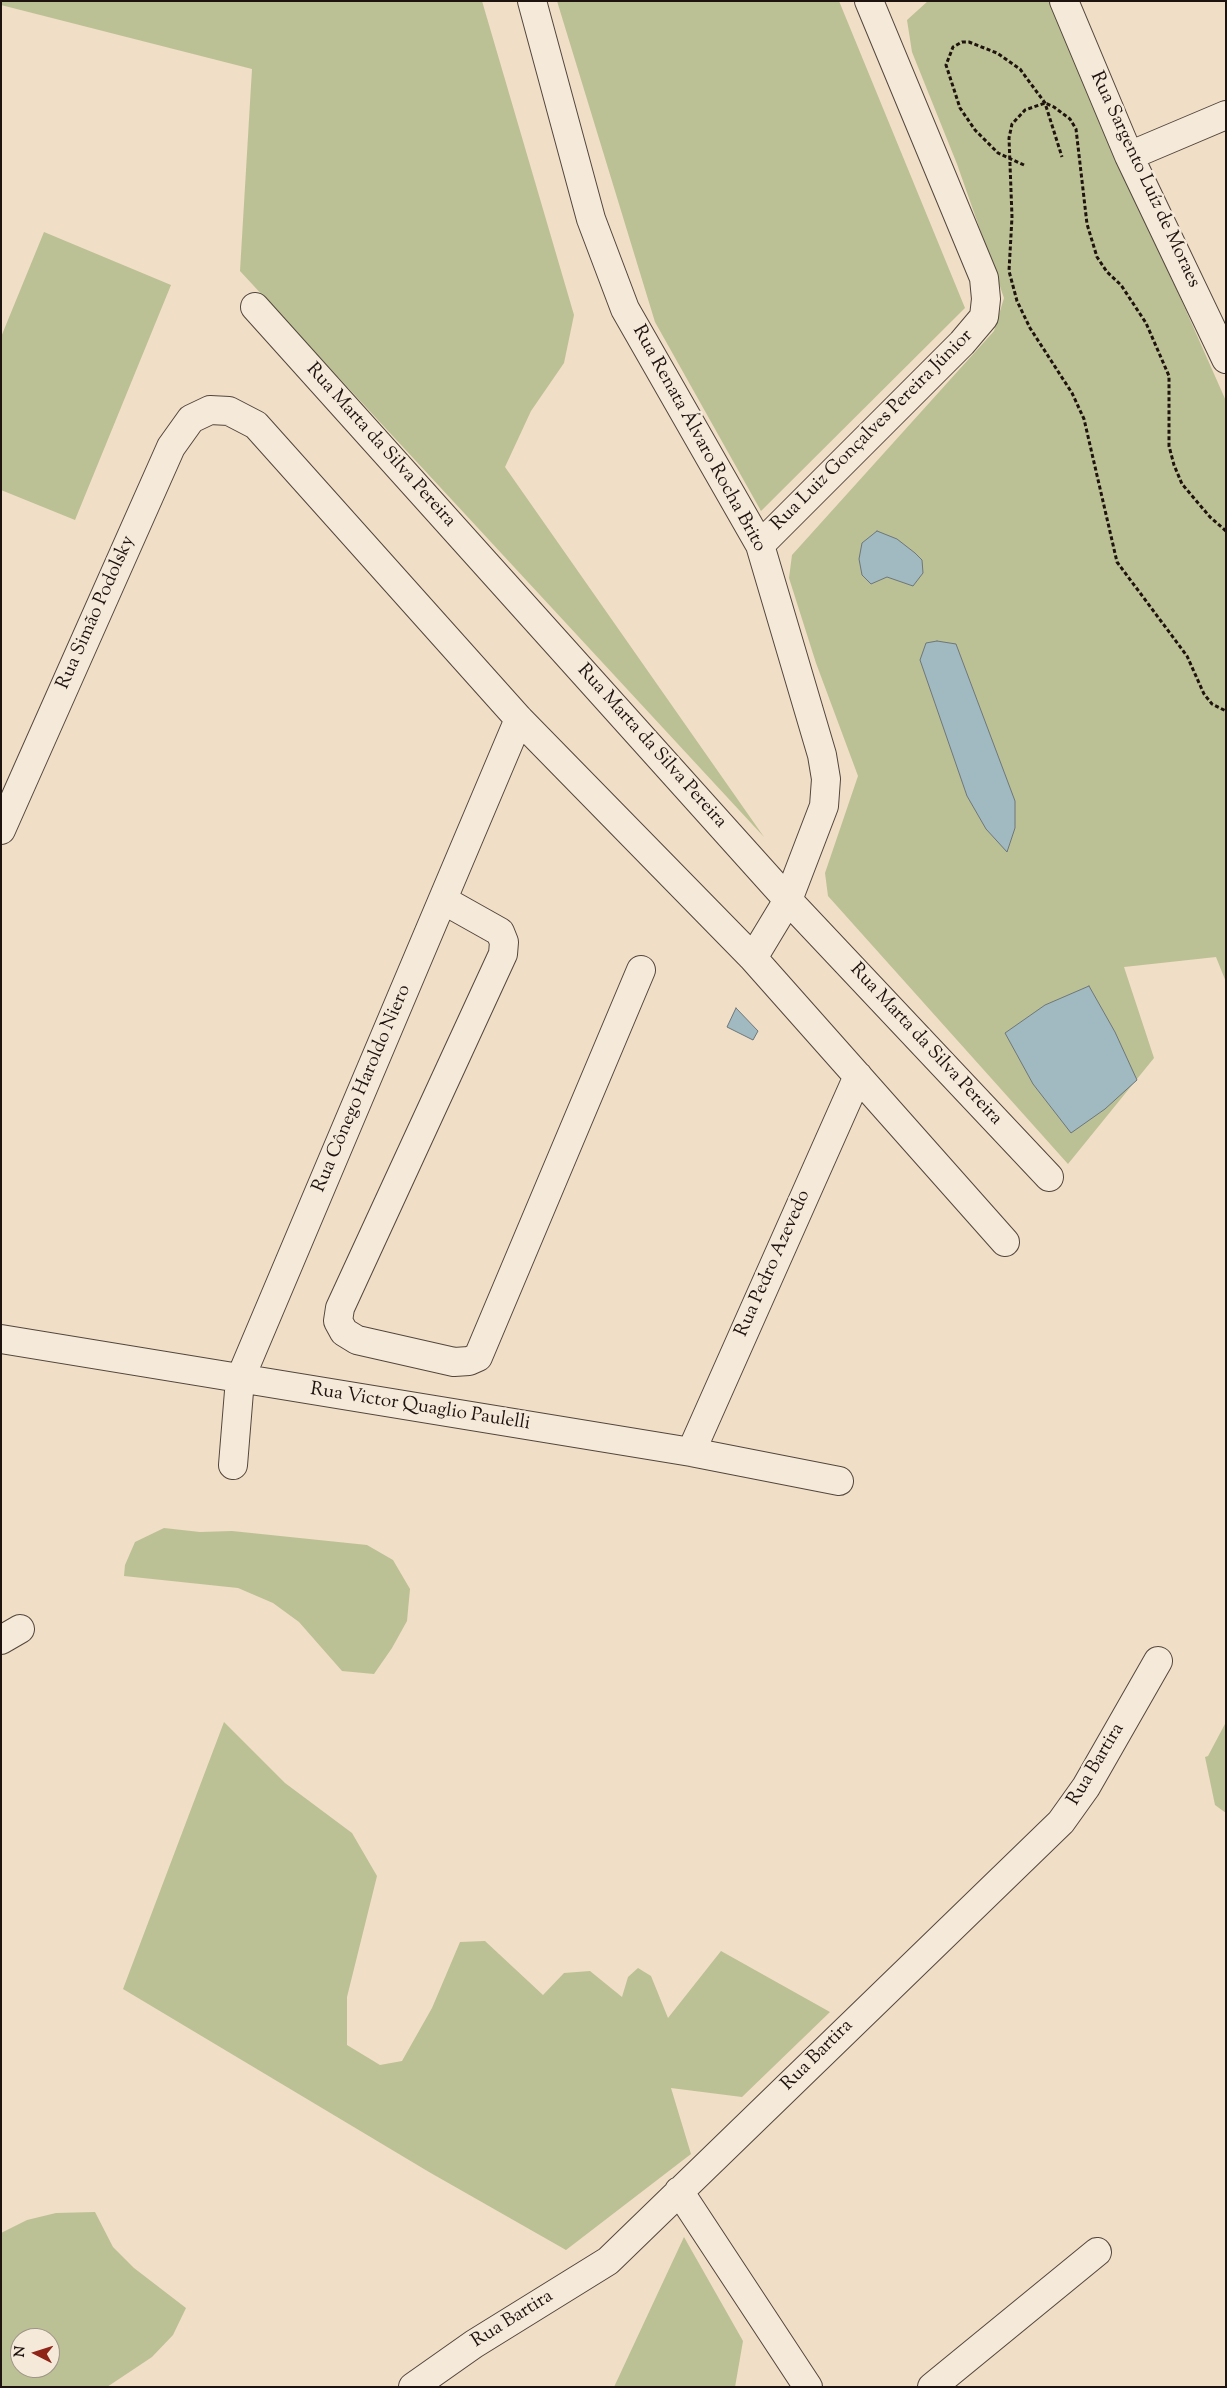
<!DOCTYPE html>
<html>
<head>
<meta charset="utf-8">
<style>
  body { margin:0 }
  #map { position:relative; width:1227px; height:2388px; overflow:hidden; background:#f0dec6; font-family:"Sorts Mill Goudy",serif }
  canvas { display:block }
  .frame { position:absolute; inset:0; border:2px solid #1f130f; pointer-events:none }
  .north { position:absolute; left:10px; top:2328px; width:50px; height:50px; box-sizing:border-box; background:#f5eada; border:1px solid #9f9489; border-radius:50%; rotate:275deg; font-size:14px; font-weight:700; line-height:20px; text-align:center; color:#1f130f }
  .north::after { content:''; display:block; margin:auto; width:18px; height:22px; background:#8f2418; clip-path:polygon(50% 0,100% 100%,50% 72%,0 100%) }
</style>
</head>
<body>
<div id="map">
<canvas width="1227" height="2388"></canvas>
<div class="frame"></div>
<div class="north">N</div>
</div>
<script>
const c = document.querySelector('canvas').getContext('2d');
c.lineJoin = 'round';
function paint(path, color) { c.fillStyle = color; c.fill(path, 'evenodd'); }
const shape = rows => new Path2D(rows.map(r => 'M' + r).join(''));
function trace(path, color, width, dash) { c.strokeStyle = color; c.lineWidth = width; c.lineCap = dash ? 'butt' : 'round'; c.setLineDash(dash || []); c.stroke(path); }
function drawText(font, color, halo, rows, align = 'center') {
  c.font = font + ' "Sorts Mill Goudy",serif'; c.lineWidth = 5; c.setLineDash([]); c.textBaseline = 'middle'; c.strokeStyle = halo; c.fillStyle = color; for (const [text, x, y, turn = 0] of rows) {
    c.save(); c.translate(x, y); c.rotate((+turn || 0) * Math.PI / 180); c.textAlign = isNaN(turn) ? turn : align; if (halo) c.strokeText(text, 0, 0); c.fillText(text, 0, 0); c.restore();
  }
}
paint(shape([
  [1,1,482,1,574,315,564,363,531,411,505,467,764,837,240,271,252,69,1,5],
  [557,1,839,1,965,308,761,511,655,322],
  [928,1,1049,1,1226,401,1226,982,1216,957,1124,967,1154,1058,1068,1164,828,896,825,873,858,776,816,663,789,578,792,555,994,331,1004,298,957,164,912,52,907,20],
  [44,232,171,285,75,520,1,490,1,337],
  [164,1528,200,1532,232,1531,367,1545,393,1560,410,1589,407,1621,392,1648,374,1674,342,1671,299,1622,273,1603,238,1588,124,1576,125,1565,135,1542],
  [224,1722,285,1783,352,1833,377,1876,347,1997,347,2045,380,2065,402,2061,432,2008,460,1942,485,1941,543,1995,564,1973,590,1971,622,1997,628,1977,638,1968,651,1976,668,2018,721,1951,830,2012,742,2097,671,2088,691,2154,566,2250,429,2172,123,1989],
  [1226,1722,1226,1813,1215,1805,1205,1757,1208,1756],
  [95,2212,113,2247,134,2268,186,2308,173,2335,152,2357,107,2387,1,2387,1,2233,27,2220,56,2213],
  [20,2338,50,2338,50,2368,20,2368],
  [684,2237,743,2341,735,2387,614,2387]
]), '#bbc194');
const water = shape([
  [877,531,897,539,915,553,922,560,923,573,913,586,887,577,871,584,862,575,859,559,862,543,877,531],
  [937,641,956,644,1015,801,1015,828,1007,852,986,829,967,796,920,660,926,643,937,641],
  [1089,986,1115,1032,1137,1080,1105,1109,1071,1133,1033,1084,1005,1033,1045,1005,1089,986],
  [736,1008,758,1031,753,1040,727,1027,736,1008]
]);
paint(water, '#a1b9c1');
trace(water, '#6d777a', 1);
const minor = shape([
  [532,1,591,219,625,309,760,545,822,755,826,779,824,806,788,900,753,958],
  [1064,1,1129,156,1226,359],
  [1129,156,1226,115],
  [255,307,788,900,1049,1177],
  [760,545,962,343,984,317,986,299,984,278,869,1],
  [1,830,171,447,191,419,210,410,229,411,256,425,519,719,753,958,1005,1242],
  [443,900,500,932,504,942,503,954,340,1308,338,1321,344,1332,357,1340,454,1362,469,1361,478,1357,641,970],
  [1,1339,691,1452,839,1481],
  [691,1452,858,1076],
  [233,1465,240,1379,519,719],
  [1,1640,20,1629],
  [679,2191,808,2387],
  [413,2387,474,2344,608,2261,1061,1822,1086,1787,1158,1661],
  [932,2387,1097,2252]
]);
trace(minor, '#53463d', 30);
trace(shape([
  [1024,165,998,153,975,130,960,108,946,65,953,47,962,42,969,42,997,53,1020,69,1045,103,1062,157],
  [1226,531,1210,517,1182,484,1174,465,1169,446,1169,376,1146,323,1121,285,1107,272,1097,257,1087,224,1076,129,1070,119,1054,107,1045,103,1025,110,1012,124,1009,138,1012,217,1009,271,1017,301,1030,328,1072,393,1084,419,1117,562,1187,656,1204,694,1212,704,1226,711]
]), '#1f130f', 3, [4, 2.5]);
trace(minor, '#f5eada', 28);
drawText('19px', '#1f130f', '#f5eada', [
  ["Rua Sargento Luíz de Moraes",1144,180,65],
  ["Rua Luiz Gonçalves Pereira Júnior",873,431,-45],
  ["Rua Renata Álvaro Rocha Brito",698,439,61],
  ["Rua Marta da Silva Pereira",380,446,48],
  ["Rua Simão Podolsky",97,613,-66],
  ["Rua Marta da Silva Pereira",651,747,48],
  ["Rua Marta da Silva Pereira",925,1045,47],
  ["Rua Cônego Haroldo Niero",363,1089,-67],
  ["Rua Pedro Azevedo",774,1264,-66],
  ["Rua Victor Quaglio Paulelli",420,1408,9],
  ["Rua Bartira",1097,1765,-59],
  ["Rua Bartira",818,2056,-45],
  ["Rua Bartira",513,2320,-32]
]);
</script>
</body>
</html>
